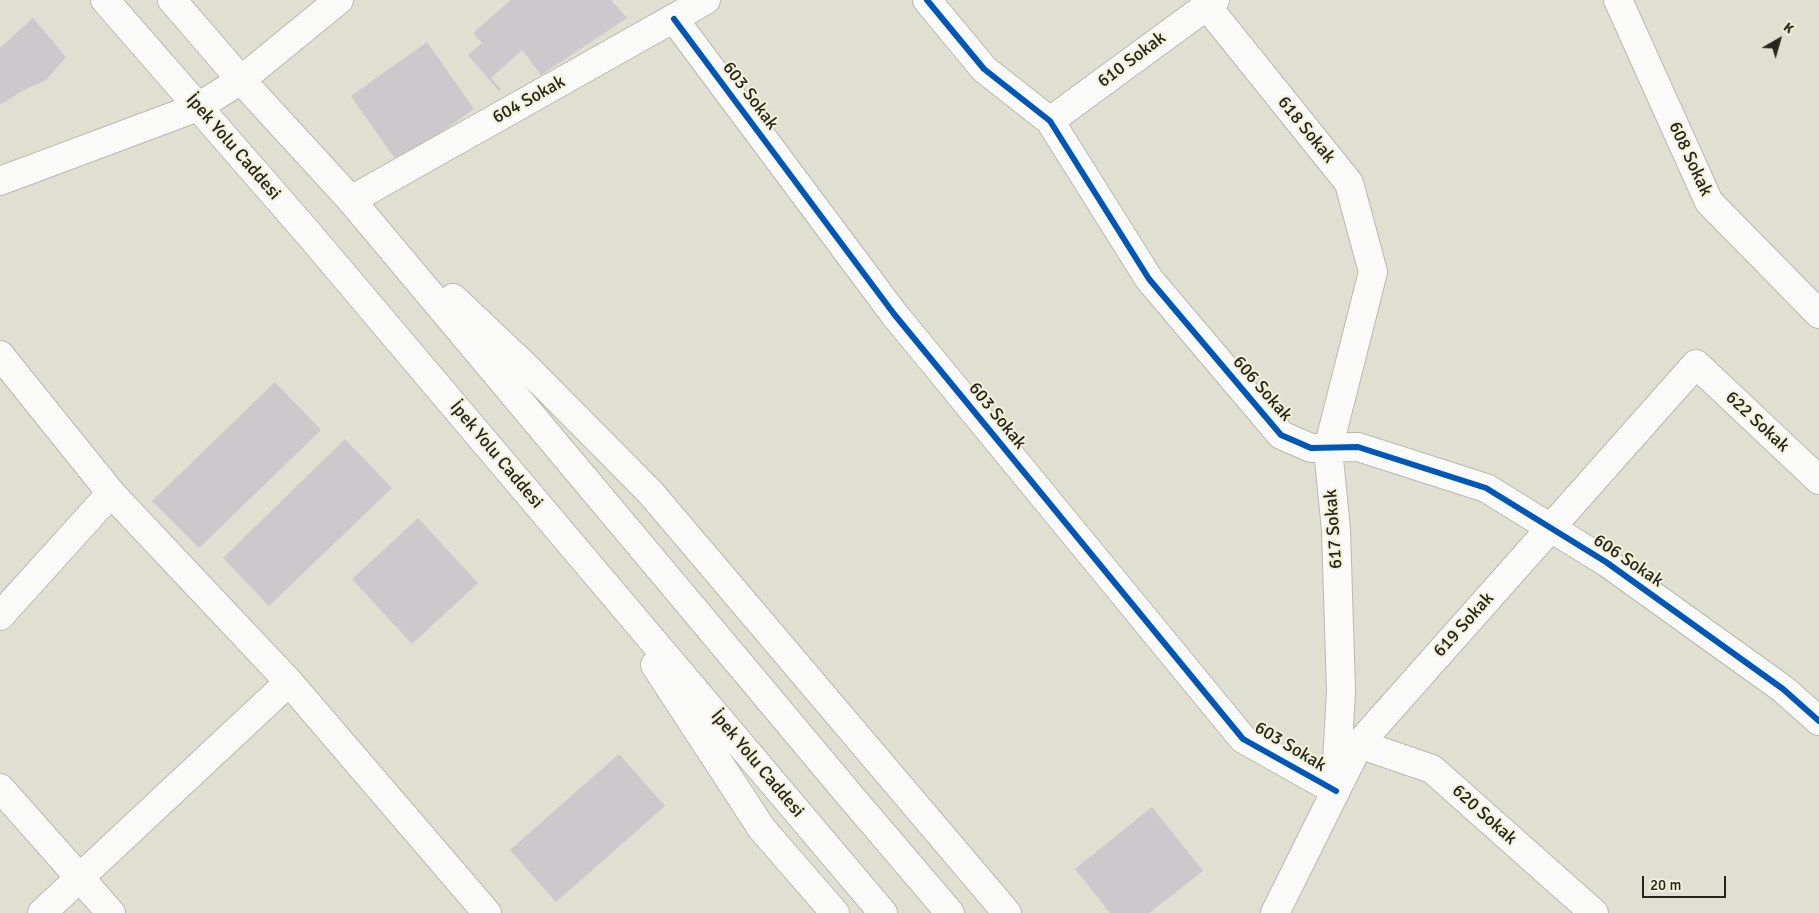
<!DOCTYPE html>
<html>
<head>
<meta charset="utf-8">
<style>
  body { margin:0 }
  #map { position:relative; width:1819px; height:913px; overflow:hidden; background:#dfdfd2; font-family:Signika,sans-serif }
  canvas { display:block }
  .north { position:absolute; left:1754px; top:15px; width:50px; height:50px; -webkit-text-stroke:4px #f2f1d9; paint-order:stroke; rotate:38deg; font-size:14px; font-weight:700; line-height:20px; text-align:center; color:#26251d }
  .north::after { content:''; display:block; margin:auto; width:18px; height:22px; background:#26251d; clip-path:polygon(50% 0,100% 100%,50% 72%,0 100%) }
  .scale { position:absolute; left:1642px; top:876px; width:84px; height:22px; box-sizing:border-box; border:2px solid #26251d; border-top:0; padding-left:6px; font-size:15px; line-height:18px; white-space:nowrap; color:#26251d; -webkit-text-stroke:4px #f2f1d9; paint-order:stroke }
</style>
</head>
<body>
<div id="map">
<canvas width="1819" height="913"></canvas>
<div class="north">K</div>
<div class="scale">20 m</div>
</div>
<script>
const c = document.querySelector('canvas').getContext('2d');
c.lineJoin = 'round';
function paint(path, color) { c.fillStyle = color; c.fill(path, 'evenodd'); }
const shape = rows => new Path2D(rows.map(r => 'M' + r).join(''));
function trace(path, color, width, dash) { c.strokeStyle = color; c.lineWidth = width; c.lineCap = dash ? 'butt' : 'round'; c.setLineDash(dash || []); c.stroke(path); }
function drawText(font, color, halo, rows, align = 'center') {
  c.font = font + ' Signika,sans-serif'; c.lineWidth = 4; c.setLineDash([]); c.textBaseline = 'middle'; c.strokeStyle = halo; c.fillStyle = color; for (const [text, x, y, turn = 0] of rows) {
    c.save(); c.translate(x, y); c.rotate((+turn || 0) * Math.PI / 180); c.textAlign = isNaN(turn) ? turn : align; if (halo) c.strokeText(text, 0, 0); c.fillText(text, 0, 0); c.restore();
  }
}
paint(shape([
  [511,0,611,0,627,18,541,75,522,50,491,78,501,89,499,91,468,55,482,43,473,33],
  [33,18,66,57,46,80,22,91,0,105,0,48],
  [427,42,474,109,398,163,351,96],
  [275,382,321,430,199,548,152,501],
  [345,439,392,488,269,606,223,558],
  [418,518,478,583,412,644,352,579],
  [619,754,665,806,556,902,510,850],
  [1152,807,1203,871,1149,913,1110,913,1075,869]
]), '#cbc9cc');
const street = shape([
  [927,0,984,69,1050,121,1149,279,1281,435,1311,448,1358,447,1486,488,1606,562,1783,689,1819,721],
  [1618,0,1709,202,1819,314],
  [1206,5,1349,183,1373,272,1328,449,1336,530,1341,691,1336,780],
  [674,19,894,314,1243,739,1336,791],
  [1050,121,1215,0],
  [351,200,706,0],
  [0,355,111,493,289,682,487,913],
  [0,616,111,493],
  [1359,744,1432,769,1594,913],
  [0,788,111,913],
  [42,913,289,682],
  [1275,913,1359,744,1696,364,1819,480]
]);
const secondary = shape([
  [0,181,198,107,241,80,339,0]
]);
const highway = shape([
  [105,0,308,233,883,913],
  [172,0,241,80,351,200,852,798,950,913],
  [453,298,527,368,650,492,1007,913],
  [655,665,762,829,835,913]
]);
trace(street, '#bab9af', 30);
trace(secondary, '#bab9af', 30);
trace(highway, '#bab9af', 30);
trace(street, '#fafaf8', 28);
trace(secondary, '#fafaf8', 28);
trace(highway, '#fafaf8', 28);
trace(shape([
  [927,0,984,69,1050,121,1149,279,1281,435,1311,448,1358,447,1486,488,1606,562,1783,689,1819,721],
  [674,19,894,314,1243,739,1336,791]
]), '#0057b8', 6);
drawText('18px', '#26251d', '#f2f1d9', [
  ["610 Sokak",1132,60,-37],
  ["603 Sokak",750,96,53],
  ["604 Sokak",529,100,-29],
  ["618 Sokak",1306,130,51],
  ["İpek Yolu Caddesi",233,147,49],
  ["608 Sokak",1690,159,65],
  ["606 Sokak",1262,389,49],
  ["603 Sokak",997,416,51],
  ["622 Sokak",1757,422,43],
  ["İpek Yolu Caddesi",496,455,50],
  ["617 Sokak",1334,529,-94],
  ["606 Sokak",1628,561,34],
  ["619 Sokak",1464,625,-48],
  ["603 Sokak",1290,747,31],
  ["İpek Yolu Caddesi",757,764,50],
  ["620 Sokak",1484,815,42]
]);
</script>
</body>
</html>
